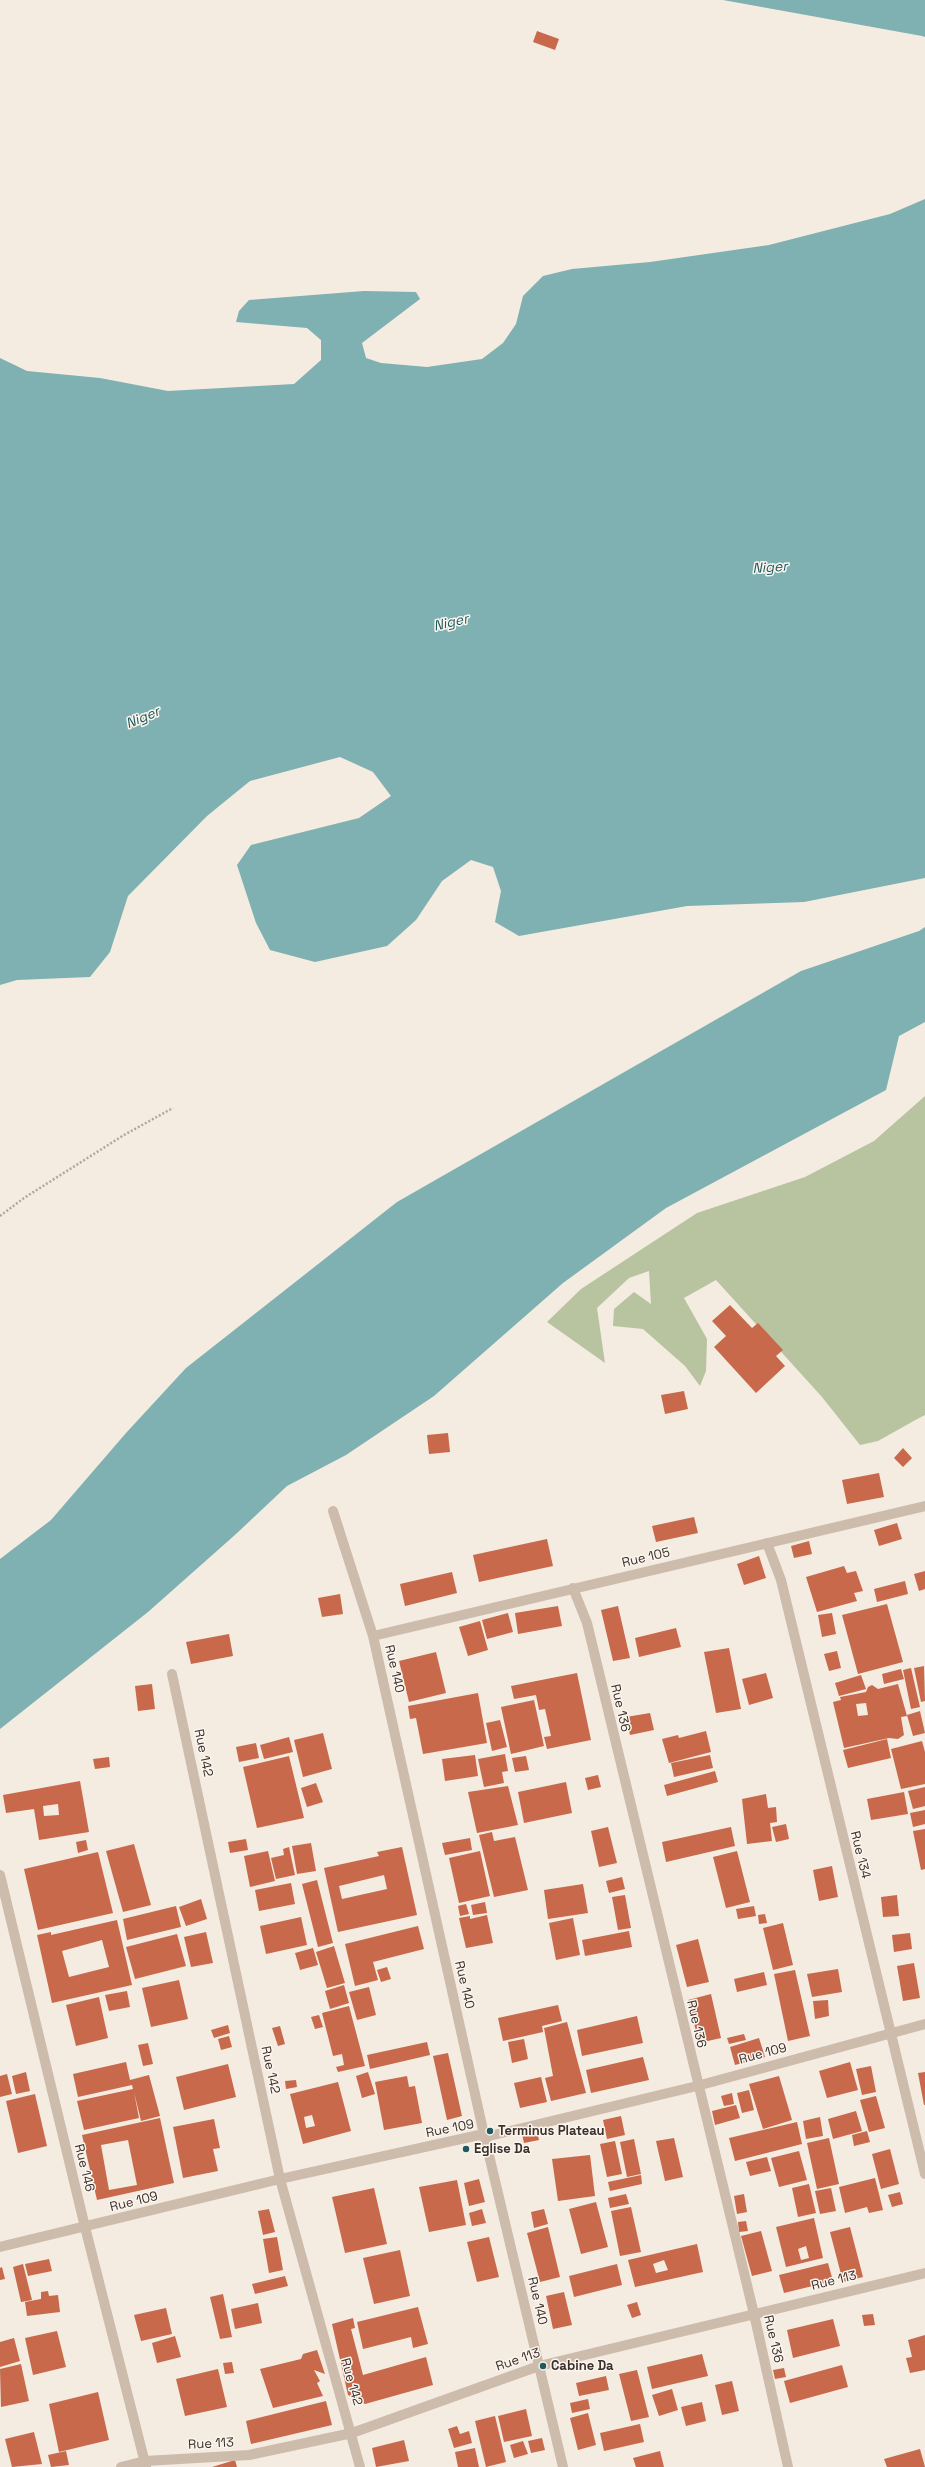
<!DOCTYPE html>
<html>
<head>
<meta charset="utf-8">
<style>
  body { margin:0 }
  canvas { display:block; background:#f4ebe1 }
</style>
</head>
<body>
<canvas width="925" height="2467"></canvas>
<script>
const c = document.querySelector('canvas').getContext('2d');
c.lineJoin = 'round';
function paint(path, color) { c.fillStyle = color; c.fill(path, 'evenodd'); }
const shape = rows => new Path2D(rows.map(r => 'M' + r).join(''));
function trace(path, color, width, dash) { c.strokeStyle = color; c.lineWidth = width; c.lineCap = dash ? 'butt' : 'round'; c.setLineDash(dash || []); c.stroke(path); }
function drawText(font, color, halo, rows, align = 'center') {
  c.font = font + ' "Space Grotesk",sans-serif'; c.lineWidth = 3; c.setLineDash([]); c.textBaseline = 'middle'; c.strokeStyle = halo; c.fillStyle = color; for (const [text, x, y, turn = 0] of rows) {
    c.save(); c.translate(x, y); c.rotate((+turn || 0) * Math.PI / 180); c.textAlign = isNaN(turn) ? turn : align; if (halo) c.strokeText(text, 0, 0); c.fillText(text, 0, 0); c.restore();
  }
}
paint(shape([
  [925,1096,925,1415,919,1418,878,1441,860,1445,822,1397,716,1280,684,1298,707,1339,706,1371,700,1386,685,1366,643,1329,613,1326,614,1309,634,1292,651,1304,649,1271,629,1278,597,1308,605,1363,547,1322,581,1289,697,1213,805,1177,874,1141]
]), '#b8c4a0');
paint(shape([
  [723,0,925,0,925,37,922,36],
  [925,199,925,878,804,902,687,906,519,936,495,922,501,891,493,867,471,860,442,881,416,920,387,946,315,962,270,950,256,923,237,865,251,845,359,818,391,796,373,772,340,757,250,781,207,816,128,896,110,952,90,977,17,980,0,985,0,358,27,371,100,378,168,391,294,384,321,360,321,340,307,328,236,322,239,311,249,300,364,291,416,292,420,299,362,343,366,358,381,363,427,367,482,359,503,343,516,324,523,296,543,276,572,269,650,262,769,245,890,214],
  [925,927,925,1022,899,1036,886,1090,666,1208,563,1283,434,1396,346,1455,287,1486,236,1534,148,1612,0,1729,0,1559,51,1520,126,1433,186,1368,397,1202,801,971,919,931]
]), '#7fb0b2');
paint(shape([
  [537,31,559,39,555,50,533,42],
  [730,1305,752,1328,758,1323,783,1350,776,1356,785,1366,756,1393,714,1347,726,1336,712,1321],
  [684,1391,688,1409,665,1414,661,1395],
  [448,1433,450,1452,429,1454,427,1435],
  [903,1448,912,1458,903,1467,894,1458],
  [879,1473,884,1497,847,1504,842,1480],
  [694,1517,698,1533,656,1542,652,1526],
  [897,1523,902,1539,879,1546,874,1530],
  [547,1539,553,1566,479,1582,473,1555],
  [809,1541,812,1554,794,1558,791,1546],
  [759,1556,766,1578,744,1585,737,1564],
  [844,1566,847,1573,856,1571,863,1591,854,1593,857,1601,817,1612,806,1577],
  [925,1571,925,1589,919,1591,914,1574],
  [452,1572,457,1593,405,1606,400,1584],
  [905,1581,908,1594,877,1602,874,1589],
  [340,1594,343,1614,322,1617,318,1598],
  [887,1604,903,1662,858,1674,842,1615],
  [558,1606,562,1626,518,1634,515,1613],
  [618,1606,630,1658,613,1661,601,1610],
  [508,1613,513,1632,487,1639,482,1620],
  [832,1613,836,1634,822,1637,818,1615],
  [480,1621,488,1650,468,1656,459,1627],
  [676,1628,681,1647,639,1657,635,1638],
  [229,1634,233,1656,191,1664,186,1642],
  [729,1648,741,1709,716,1713,704,1652],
  [837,1651,841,1668,829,1671,824,1654],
  [436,1652,446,1693,409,1702,399,1661],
  [924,1666,925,1701,921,1702,914,1668],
  [911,1668,920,1707,911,1709,903,1670],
  [901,1669,904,1679,884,1684,882,1674],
  [577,1673,591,1740,547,1749,544,1737,551,1736,545,1709,539,1710,536,1695,514,1699,511,1686],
  [766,1673,773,1698,749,1705,742,1679],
  [861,1675,866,1689,839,1696,835,1683],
  [152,1684,155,1709,138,1711,135,1686],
  [898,1684,907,1716,901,1717,904,1735,898,1739,889,1738,844,1748,833,1702,841,1700,840,1697,866,1692,868,1687,872,1685,878,1689],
  [866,1703,868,1715,858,1716,856,1704],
  [478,1693,487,1743,423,1754,416,1718,410,1719,408,1706],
  [534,1700,544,1746,511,1754,501,1707],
  [920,1711,925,1733,913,1736,907,1715],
  [650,1713,654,1730,630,1735,626,1717],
  [500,1720,507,1747,492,1751,486,1723],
  [706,1731,711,1752,669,1763,662,1739,678,1735,679,1738],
  [323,1733,332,1769,303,1777,294,1740],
  [289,1737,293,1752,264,1759,260,1745],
  [887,1739,891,1758,848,1768,843,1750],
  [922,1741,925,1752,925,1784,901,1789,891,1749],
  [256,1743,259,1758,239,1762,236,1747],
  [505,1754,508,1771,502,1772,504,1783,484,1787,478,1759],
  [475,1755,478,1776,445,1781,442,1759],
  [710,1755,713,1768,674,1777,671,1763],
  [289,1756,304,1818,257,1828,243,1767],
  [526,1756,529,1770,515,1772,512,1758],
  [109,1757,110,1767,95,1769,93,1759],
  [715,1771,718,1782,667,1796,664,1785],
  [598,1775,601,1787,588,1790,585,1778],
  [80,1781,89,1832,39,1840,34,1809,6,1813,3,1795],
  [58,1804,59,1815,44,1816,43,1806],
  [566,1782,572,1813,524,1823,518,1792],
  [316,1783,323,1802,307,1807,301,1788],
  [508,1786,518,1825,477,1833,468,1792],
  [925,1787,925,1806,913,1809,908,1791],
  [904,1792,908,1814,871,1820,867,1799],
  [766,1794,768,1808,776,1807,777,1822,770,1823,772,1841,747,1844,742,1799],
  [925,1810,925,1824,913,1827,910,1813],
  [786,1824,789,1839,776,1842,772,1827],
  [608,1827,617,1863,599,1867,591,1831],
  [731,1827,735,1846,666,1862,662,1842],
  [925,1829,925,1869,921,1870,913,1831],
  [492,1832,494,1841,515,1837,528,1890,494,1897,479,1835],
  [470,1838,472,1850,445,1855,442,1843],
  [246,1839,248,1850,230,1853,228,1842],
  [86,1840,88,1850,78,1853,76,1842],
  [311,1843,316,1871,297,1874,292,1846],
  [134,1844,151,1905,123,1912,106,1851],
  [289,1847,295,1875,276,1879,271,1858,284,1855,283,1849],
  [402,1847,417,1915,338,1932,324,1868,379,1856,377,1852],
  [384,1875,387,1889,342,1899,339,1886],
  [268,1851,275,1881,250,1887,244,1856],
  [480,1851,490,1896,459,1903,449,1858],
  [737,1851,750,1902,726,1908,713,1857],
  [98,1852,113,1913,38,1930,24,1869],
  [832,1866,838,1897,819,1901,813,1870],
  [622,1877,625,1889,609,1893,606,1881],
  [317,1880,333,1943,318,1947,302,1884],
  [291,1883,295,1904,259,1911,255,1890],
  [583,1884,588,1913,548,1919,544,1890],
  [625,1895,631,1928,618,1930,612,1897],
  [897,1895,899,1916,883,1917,881,1897],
  [201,1899,207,1919,186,1926,179,1907],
  [485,1902,487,1913,473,1915,471,1905],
  [466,1904,469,1914,460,1916,458,1906],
  [176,1906,181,1927,127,1940,123,1919],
  [754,1906,756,1916,738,1919,736,1909],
  [765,1914,767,1923,759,1924,758,1915],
  [487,1915,493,1943,466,1948,459,1918,470,1916,470,1919],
  [301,1917,307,1945,266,1954,260,1926],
  [573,1918,580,1955,556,1960,549,1923],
  [117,1920,132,1985,52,2003,37,1935,51,1932,51,1935],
  [102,1940,109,1967,69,1977,62,1951],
  [783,1923,793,1965,773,1970,763,1928],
  [418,1926,424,1949,373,1962,378,1980,355,1986,345,1944],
  [629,1931,632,1947,585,1956,582,1940],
  [206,1932,213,1963,191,1967,184,1937],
  [910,1933,912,1949,894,1952,892,1935],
  [177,1934,186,1966,135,1979,126,1947],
  [698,1939,709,1982,687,1987,676,1945],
  [334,1946,345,1983,327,1988,316,1952],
  [313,1948,318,1965,300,1970,295,1953],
  [914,1963,920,1998,903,2001,897,1966],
  [387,1967,391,1979,381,1982,377,1970],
  [838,1969,842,1992,812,1997,807,1974],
  [795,1970,810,2036,788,2041,774,1974],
  [764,1972,767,1985,737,1992,734,1979],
  [179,1980,188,2019,151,2027,142,1988],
  [344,1985,349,2003,330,2009,325,1991],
  [369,1987,376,2015,357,2020,349,1992],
  [127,1991,130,2007,109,2011,105,1995],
  [711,1994,721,2038,699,2043,688,2000],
  [99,1997,108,2038,76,2046,66,2005],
  [828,2000,829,2016,815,2019,813,2001],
  [558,2005,562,2021,542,2026,543,2032,503,2041,498,2018],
  [349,2006,365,2066,338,2072,336,2067,344,2065,342,2054,333,2056,322,2013],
  [319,2015,323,2027,315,2029,311,2017],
  [637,2016,643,2043,582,2056,577,2030],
  [567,2022,586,2093,551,2101,545,2078,553,2076,544,2028],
  [228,2025,230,2033,214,2038,211,2030],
  [280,2026,285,2044,278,2046,272,2028],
  [744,2034,746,2040,729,2044,727,2038],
  [229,2036,232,2047,221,2050,218,2039],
  [759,2038,765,2057,735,2065,730,2047],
  [524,2039,528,2059,512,2063,508,2042],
  [427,2042,430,2055,370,2069,367,2055],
  [148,2043,153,2064,143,2066,138,2045],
  [448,2053,462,2116,447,2120,433,2056],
  [643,2057,649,2080,591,2093,586,2070],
  [126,2062,130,2080,149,2075,160,2116,141,2121,134,2092,139,2118,84,2130,77,2101,133,2089,132,2085,78,2097,73,2074],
  [850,2062,858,2090,827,2098,819,2071],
  [228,2064,236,2097,184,2110,176,2077],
  [871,2066,876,2092,862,2095,856,2069],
  [26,2072,30,2091,16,2094,12,2076],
  [368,2072,375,2094,362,2098,356,2076],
  [925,2072,925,2105,924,2105,918,2073],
  [7,2074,12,2094,0,2097,0,2076],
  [407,2076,409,2087,415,2086,422,2123,384,2130,375,2082],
  [779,2076,792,2120,763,2129,749,2084],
  [541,2077,547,2102,520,2108,514,2083],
  [296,2080,297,2087,286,2089,285,2081],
  [338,2082,351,2131,303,2144,290,2094],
  [312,2115,315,2126,306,2128,304,2117],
  [749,2090,754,2110,742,2113,737,2093],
  [732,2093,734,2104,724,2106,721,2096],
  [35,2094,47,2146,18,2153,6,2101],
  [876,2096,885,2128,869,2132,860,2100],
  [736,2105,740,2118,715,2125,712,2111],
  [856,2111,862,2131,833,2139,828,2119],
  [621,2116,625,2135,607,2139,603,2120],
  [820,2117,823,2136,806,2139,803,2121],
  [160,2118,174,2183,97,2200,82,2135],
  [128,2140,137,2185,109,2190,101,2145],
  [214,2119,220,2148,213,2149,218,2171,183,2178,173,2127],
  [797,2122,802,2144,735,2161,729,2138],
  [537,2131,539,2140,524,2143,522,2134],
  [867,2131,870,2142,854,2146,852,2135],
  [674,2138,683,2177,665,2181,656,2141],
  [829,2138,839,2184,817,2189,807,2143],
  [634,2139,641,2174,627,2177,620,2142],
  [615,2141,622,2174,607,2177,600,2144],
  [890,2149,899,2184,881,2189,872,2154],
  [799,2151,807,2180,779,2187,771,2158],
  [590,2155,595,2196,558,2201,552,2159],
  [767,2157,771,2171,750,2176,746,2162],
  [641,2175,642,2184,610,2191,608,2182],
  [875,2178,883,2210,869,2213,867,2207,845,2213,839,2187],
  [479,2179,485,2202,469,2206,464,2183],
  [457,2180,466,2225,429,2232,419,2187],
  [809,2184,816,2213,798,2217,792,2188],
  [374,2188,387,2244,345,2253,332,2197],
  [831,2188,836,2211,820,2214,815,2191],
  [900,2192,903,2204,892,2207,888,2195],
  [626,2194,629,2204,610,2208,608,2198],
  [744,2194,747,2212,737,2214,734,2196],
  [596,2202,608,2247,581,2254,569,2209],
  [631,2207,641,2252,620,2256,611,2211],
  [269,2209,275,2232,263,2235,258,2211],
  [482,2209,486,2223,472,2226,469,2213],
  [544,2209,548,2224,534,2228,531,2212],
  [814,2218,823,2258,786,2267,776,2227],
  [806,2246,809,2258,801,2260,798,2249],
  [746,2221,748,2231,739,2232,738,2222],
  [548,2227,560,2277,540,2282,527,2233],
  [850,2227,863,2277,843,2282,830,2232],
  [761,2231,772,2271,752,2276,741,2236],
  [277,2237,283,2270,269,2273,263,2239],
  [489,2237,499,2277,477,2282,467,2242],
  [697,2244,703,2272,635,2287,628,2260],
  [664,2260,668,2270,656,2273,653,2264],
  [400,2250,410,2296,374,2304,363,2258],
  [49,2259,52,2271,28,2276,25,2264],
  [828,2263,833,2281,784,2293,779,2275],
  [23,2264,32,2300,21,2302,13,2267],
  [617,2264,622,2285,574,2297,569,2276],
  [2,2267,5,2279,0,2280,0,2268],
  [285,2276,288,2286,255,2294,252,2284],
  [48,2291,49,2296,58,2295,60,2312,27,2316,25,2302,41,2299,41,2292],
  [564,2292,572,2325,553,2329,546,2296],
  [223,2294,232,2337,220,2339,210,2297],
  [637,2302,641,2315,632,2318,627,2305],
  [258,2303,262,2323,235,2329,231,2309],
  [418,2307,428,2344,413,2348,411,2337,363,2349,357,2322],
  [166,2308,172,2334,141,2341,134,2315],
  [873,2314,875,2325,864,2326,862,2315],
  [353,2318,355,2328,351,2329,363,2375,426,2357,433,2385,365,2404,348,2395,332,2324],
  [833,2319,840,2346,793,2358,787,2330],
  [57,2331,66,2367,33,2375,25,2338],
  [925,2335,925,2370,910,2373,906,2358,912,2357,908,2340],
  [175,2336,181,2357,157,2363,152,2343],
  [14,2338,20,2361,0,2367,0,2342],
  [317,2350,325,2374,314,2370,320,2381,317,2383,323,2396,273,2408,260,2369,301,2359,303,2354],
  [702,2354,708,2376,652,2389,647,2367],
  [232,2362,234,2373,225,2374,223,2363],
  [21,2364,29,2401,1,2407,0,2369],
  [842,2365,848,2387,790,2403,784,2381],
  [784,2368,786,2377,775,2379,773,2370],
  [218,2369,227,2407,185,2416,176,2379],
  [637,2370,649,2417,631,2421,619,2374],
  [606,2376,609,2390,579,2396,576,2383],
  [732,2381,739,2411,722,2415,715,2385],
  [672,2389,678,2410,659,2416,652,2395],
  [98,2392,109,2440,59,2452,49,2404],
  [588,2399,590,2409,572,2413,570,2403],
  [326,2401,332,2425,251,2444,246,2421],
  [702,2402,706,2421,686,2426,681,2407],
  [526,2409,532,2436,504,2442,498,2416],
  [588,2413,596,2445,578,2450,570,2418],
  [495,2416,506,2462,486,2467,475,2421],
  [640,2424,644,2442,604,2451,600,2433],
  [457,2426,460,2434,469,2431,472,2443,454,2448,448,2429],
  [34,2432,42,2464,12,2467,5,2439],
  [542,2438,545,2450,531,2453,528,2441],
  [404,2440,409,2461,376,2467,372,2448],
  [523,2441,528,2454,514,2458,510,2445],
  [475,2448,479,2467,458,2467,455,2452],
  [920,2449,925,2467,887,2467,884,2459],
  [66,2451,69,2465,51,2467,48,2455],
  [660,2451,664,2467,636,2467,633,2458],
  [235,2460,237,2467,212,2467]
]), '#c8694b');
trace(shape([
  [0,1216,24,1198,124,1135,173,1108]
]), '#b9a596', 2.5, [2, 2]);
trace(shape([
  [333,1511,373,1636,483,2130,563,2467],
  [767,1543,781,1580,925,2174],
  [573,1588,587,1623,754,2314,788,2467],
  [373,1636,925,1506],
  [172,1674,280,2179,360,2467],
  [0,1875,85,2227,146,2467],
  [0,2247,280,2179,479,2135,485,2137,697,2086,925,2024],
  [121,2467,145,2461,249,2455,352,2433,539,2366,925,2273]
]), '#cdbbac', 10);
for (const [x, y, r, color] of [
  [490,2131,4,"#1f5a5e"],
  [466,2149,4,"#1f5a5e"],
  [543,2366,4,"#1f5a5e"]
]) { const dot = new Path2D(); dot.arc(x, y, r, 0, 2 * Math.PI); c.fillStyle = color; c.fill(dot); trace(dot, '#fbf5ee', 1.5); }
drawText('13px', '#3b302b', '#fbf5ee', [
  ["Rue 105",646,1558,-13],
  ["Rue 140",394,1669,77],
  ["Rue 136",620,1708,77],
  ["Rue 142",203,1753,78],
  ["Rue 134",860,1855,76],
  ["Rue 140",464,1985,77],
  ["Rue 136",696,2024,77],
  ["Rue 109",763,2054,-15],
  ["Rue 142",270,2070,78],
  ["Rue 109",450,2129,-11],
  ["Rue 146",84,2168,76],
  ["Rue 109",134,2202,-14],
  ["Rue 113",834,2281,-14],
  ["Rue 140",537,2301,77],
  ["Rue 136",773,2339,77],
  ["Rue 113",518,2360,-19],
  ["Rue 142",351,2382,74],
  ["Rue 113",211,2444,-3]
]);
drawText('bold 13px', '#3b302b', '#fbf5ee', [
  ["Terminus Plateau",498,2131],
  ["Eglise Da",474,2149],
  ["Cabine Da",551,2366]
], 'left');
drawText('italic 14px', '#1f5a5e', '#fbf5ee', [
  ["Niger",770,568,-4],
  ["Niger",451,623,-13],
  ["Niger",143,718,-23]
]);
</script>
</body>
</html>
